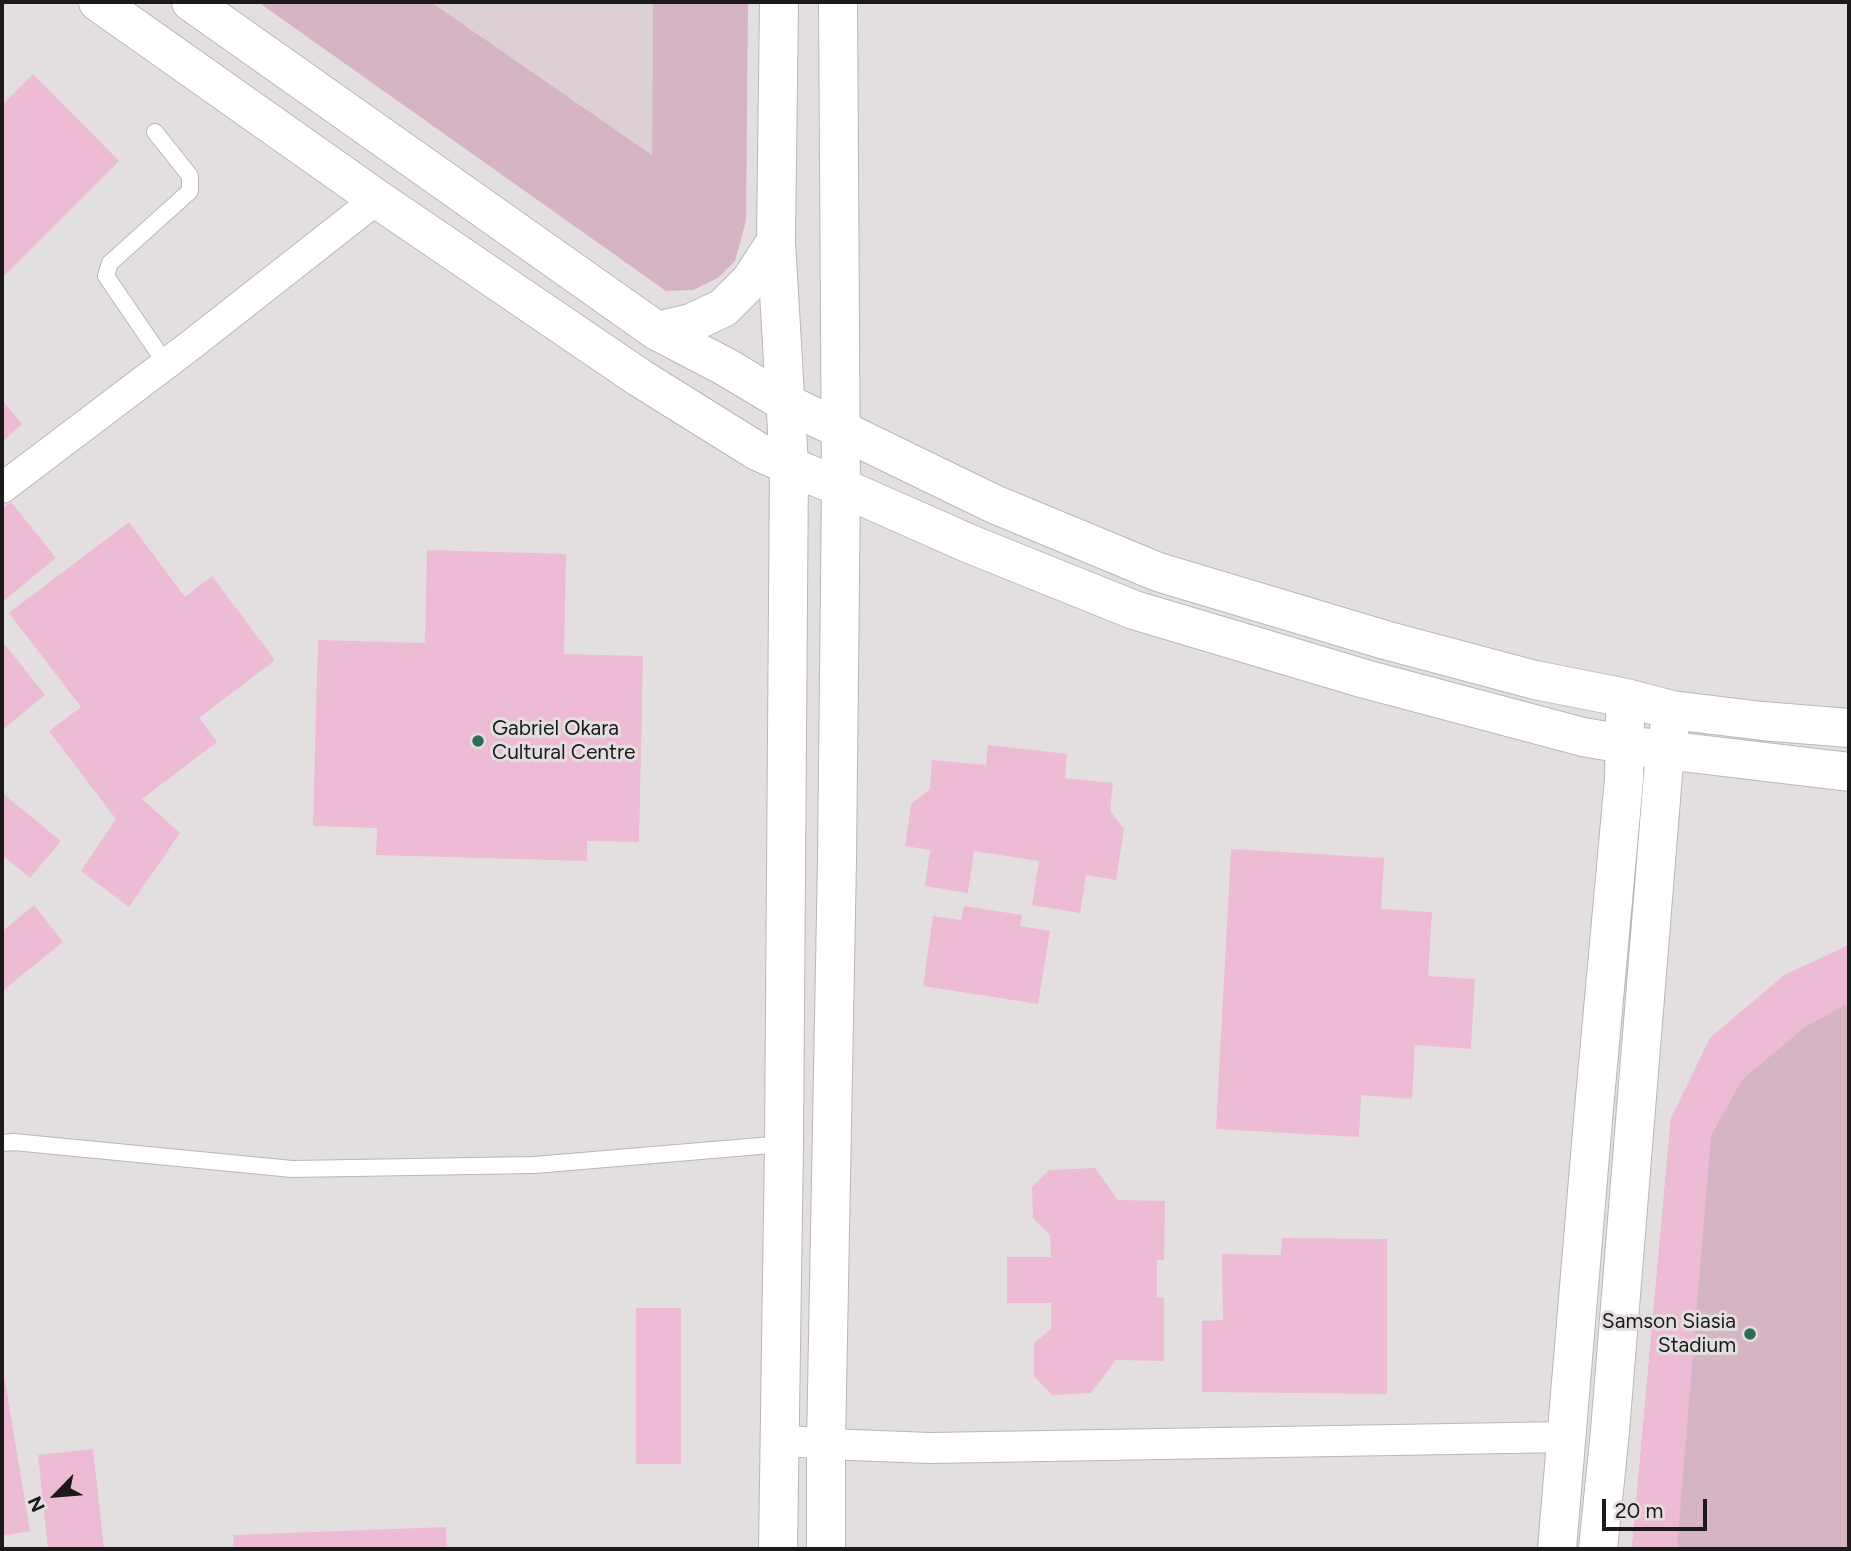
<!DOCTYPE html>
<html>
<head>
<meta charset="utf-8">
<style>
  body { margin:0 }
  #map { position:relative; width:1851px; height:1551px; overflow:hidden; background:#e3dfe1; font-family:Figtree,sans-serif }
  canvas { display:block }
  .frame { position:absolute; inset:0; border:4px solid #1b191a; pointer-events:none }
  .north { position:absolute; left:21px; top:1460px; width:70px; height:70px; -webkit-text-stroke:5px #e3dfe1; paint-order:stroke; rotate:245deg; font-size:19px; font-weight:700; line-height:28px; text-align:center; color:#1b191a }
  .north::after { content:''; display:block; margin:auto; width:24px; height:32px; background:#1b191a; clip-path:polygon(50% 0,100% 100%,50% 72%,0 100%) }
  .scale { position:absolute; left:1602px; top:1499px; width:105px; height:32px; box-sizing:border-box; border:4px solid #1b191a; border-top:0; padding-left:9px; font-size:21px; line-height:24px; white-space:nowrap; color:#1b191a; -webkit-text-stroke:5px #e3dfe1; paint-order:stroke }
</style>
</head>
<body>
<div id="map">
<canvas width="1851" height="1551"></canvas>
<div class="frame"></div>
<div class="north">N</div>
<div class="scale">20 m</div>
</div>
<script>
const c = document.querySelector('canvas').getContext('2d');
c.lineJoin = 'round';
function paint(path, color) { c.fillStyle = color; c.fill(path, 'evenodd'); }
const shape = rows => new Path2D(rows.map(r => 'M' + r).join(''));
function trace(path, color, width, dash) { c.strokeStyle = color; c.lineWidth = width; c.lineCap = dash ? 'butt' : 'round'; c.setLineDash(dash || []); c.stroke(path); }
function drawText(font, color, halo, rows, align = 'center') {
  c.font = font + ' Figtree,sans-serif'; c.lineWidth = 6; c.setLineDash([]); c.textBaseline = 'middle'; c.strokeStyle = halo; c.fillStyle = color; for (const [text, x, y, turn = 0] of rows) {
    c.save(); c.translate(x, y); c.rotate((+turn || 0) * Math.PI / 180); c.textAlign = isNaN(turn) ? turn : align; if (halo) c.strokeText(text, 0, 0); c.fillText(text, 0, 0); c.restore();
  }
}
paint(shape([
  [431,2,653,2,652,155]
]), '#dcd0d5');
paint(shape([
  [258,2,431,2,652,155,653,2,748,2,746,221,735,261,718,278,693,290,666,291],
  [1849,945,1849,1549,1632,1549,1671,1118,1783,976]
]), '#d5b4c3');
paint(shape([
  [33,74,119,161,2,278,2,105],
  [2,400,22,424,2,442],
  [11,502,56,558,2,602,2,509],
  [129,522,185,597,212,576,275,660,199,718,217,742,142,799,180,833,129,907,81,871,116,819,49,731,81,707,9,613],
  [427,550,566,554,564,654,643,656,639,842,587,841,587,861,376,855,377,828,313,826,318,640,425,643],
  [2,641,45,695,2,730],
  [988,745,1067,754,1065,778,1113,783,1110,811,1124,829,1116,880,1086,875,1080,913,1032,905,1039,861,974,851,968,893,925,886,930,850,905,846,911,804,930,789,932,760,986,765],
  [2,793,61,841,30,878,2,855],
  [1231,849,1384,858,1381,909,1432,912,1428,976,1475,979,1471,1049,1415,1045,1412,1099,1361,1095,1359,1137,1216,1129],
  [34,905,63,942,2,991,2,927,4,930],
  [964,906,1022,915,1020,926,1050,931,1038,1004,923,986,933,916,961,920],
  [1849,945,1849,1003,1805,1027,1742,1080,1711,1136,1677,1549,1632,1549,1671,1118,1710,1038,1783,976],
  [1095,1168,1118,1200,1165,1201,1164,1260,1157,1260,1157,1297,1164,1298,1164,1361,1116,1360,1091,1393,1052,1395,1034,1376,1034,1343,1051,1329,1051,1303,1007,1303,1007,1257,1051,1257,1050,1235,1033,1218,1032,1187,1049,1170],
  [1282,1238,1387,1239,1387,1394,1202,1392,1202,1321,1223,1320,1222,1254,1281,1255],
  [636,1308,681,1308,681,1464,636,1464],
  [2,1369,3,1369,30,1531,2,1536],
  [93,1449,104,1549,48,1549,38,1455],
  [446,1527,447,1549,234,1549,233,1535]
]), '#edbbd4');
const lane = shape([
  [155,132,190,176,190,191,110,263,106,276,166,364],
  [2,1143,14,1142,292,1169,534,1165,784,1144]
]);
const street = shape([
  [2,488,191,345,377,199],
  [778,1440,826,1444,930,1448,1567,1437]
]);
const secondary = shape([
  [98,2,377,199,640,378,757,451,806,473,841,487,970,544,1134,610,1365,679,1583,737,1648,748,1849,772],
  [191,2,657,331,726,367,786,403,994,504,1158,572,1385,640,1535,680,1626,698,1672,710,1762,721,1849,728],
  [657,331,691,323,723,308,751,280,776,241],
  [778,1549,784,1144,789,465,776,241,779,2],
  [826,1549,826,1444,837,859,841,487,838,2],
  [1557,1549,1593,1120,1624,779,1625,718],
  [1598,1549,1610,1431,1665,750,1670,725]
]);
trace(lane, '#bab6b8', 18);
trace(street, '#bab6b8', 32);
trace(secondary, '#bab6b8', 40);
trace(lane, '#fff', 16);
trace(street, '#fff', 30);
trace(secondary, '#fff', 38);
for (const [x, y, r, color] of [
  [478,741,7,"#2f6b56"],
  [1750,1334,7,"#2f6b56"]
]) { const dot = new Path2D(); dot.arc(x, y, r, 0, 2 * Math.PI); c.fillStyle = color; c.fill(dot); trace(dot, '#e3dfe1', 2.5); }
drawText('21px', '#1b191a', '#e3dfe1', [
  ["Gabriel Okara",492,729],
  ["Cultural Centre",492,753],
  ["Samson Siasia",1736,1322,"right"],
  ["Stadium",1736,1346,"right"]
], 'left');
</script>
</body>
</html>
